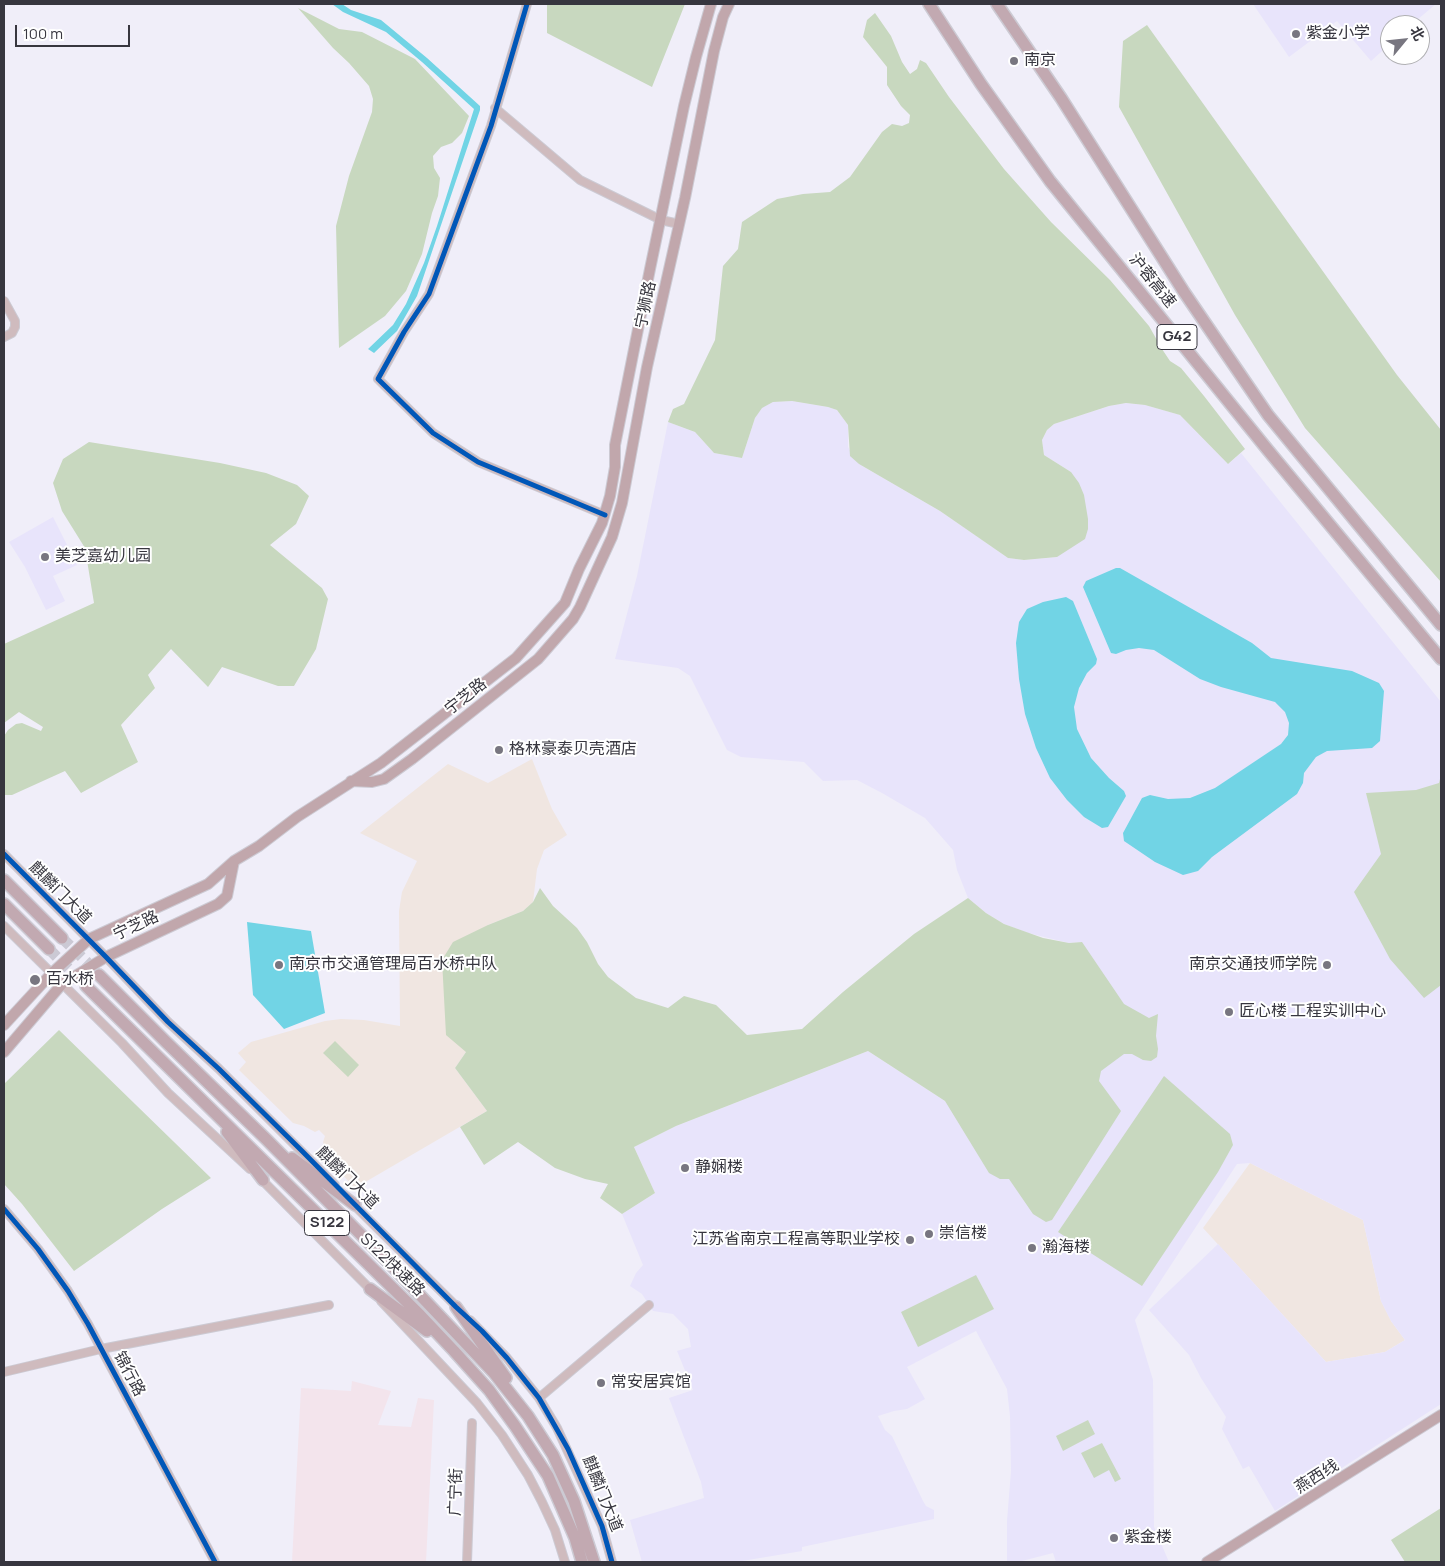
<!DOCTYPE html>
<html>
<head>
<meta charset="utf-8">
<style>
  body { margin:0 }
  #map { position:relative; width:1445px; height:1566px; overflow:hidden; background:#f0eef9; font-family:Manrope,"Noto Sans SC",sans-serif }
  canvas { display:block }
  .frame { position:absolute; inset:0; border:5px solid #37363f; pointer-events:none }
  .north { position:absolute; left:1380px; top:15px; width:50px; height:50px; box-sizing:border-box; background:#fff; border:1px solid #afafb2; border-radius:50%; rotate:62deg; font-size:14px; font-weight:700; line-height:20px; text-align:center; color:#37363f }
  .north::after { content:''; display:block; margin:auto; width:18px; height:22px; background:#787680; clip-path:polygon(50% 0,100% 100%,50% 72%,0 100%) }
  .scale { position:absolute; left:15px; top:25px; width:115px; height:22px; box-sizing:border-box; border:2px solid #37363f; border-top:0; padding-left:6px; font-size:15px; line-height:18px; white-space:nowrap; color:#37363f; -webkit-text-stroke:4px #fff; paint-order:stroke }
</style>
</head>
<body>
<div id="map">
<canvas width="1445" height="1566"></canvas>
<div class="frame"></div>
<div class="north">北</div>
<div class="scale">100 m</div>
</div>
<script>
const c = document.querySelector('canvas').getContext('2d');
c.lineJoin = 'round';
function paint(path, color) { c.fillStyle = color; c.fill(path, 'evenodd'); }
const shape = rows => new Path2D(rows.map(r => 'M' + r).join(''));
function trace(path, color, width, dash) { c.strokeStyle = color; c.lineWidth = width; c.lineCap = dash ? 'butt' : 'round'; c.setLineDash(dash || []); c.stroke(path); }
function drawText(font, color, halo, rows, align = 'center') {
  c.font = font + ' Manrope,"Noto Sans SC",sans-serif'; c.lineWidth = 4; c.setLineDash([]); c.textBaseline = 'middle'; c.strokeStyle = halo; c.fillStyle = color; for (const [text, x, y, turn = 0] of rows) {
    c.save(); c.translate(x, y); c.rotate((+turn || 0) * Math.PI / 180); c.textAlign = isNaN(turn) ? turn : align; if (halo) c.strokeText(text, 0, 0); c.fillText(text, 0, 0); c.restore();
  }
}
paint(shape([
  [532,759,552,809,567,835,544,850,537,869,533,902,523,911,488,925,466,1052,455,1068,487,1111,355,1188,331,1163,323,1142,325,1136,319,1130,315,1132,304,1126,293,1123,239,1070,246,1062,238,1053,251,1042,325,1021,341,1019,364,1020,400,1026,399,911,402,892,417,861,360,833,448,764,488,783],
  [1250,1163,1363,1220,1381,1301,1391,1321,1405,1340,1385,1352,1326,1362,1203,1228]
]), '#f0e6e1');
paint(shape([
  [352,1381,391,1391,378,1425,411,1427,418,1398,434,1400,426,1562,292,1562,301,1388,351,1391]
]), '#f3e4ec');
paint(shape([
  [1253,4,1436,4,1411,25,1390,25,1390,44,1371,61,1337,21,1289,57],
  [792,401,828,407,837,410,848,425,848,447,859,464,940,511,1008,558,1024,560,1057,557,1071,472,1044,455,1042,440,1047,430,1054,424,1109,406,1126,403,1145,405,1180,415,1228,464,1241,453,1441,702,1441,1404,1275,1511,1249,1466,1243,1469,1222,1429,1226,1417,1201,1378,1189,1355,1149,1310,1218,1244,1326,1362,1385,1352,1405,1340,1391,1321,1381,1301,1363,1220,1250,1163,1237,1164,1135,1320,1153,1380,1154,1527,1169,1562,1056,1562,1053,1553,1018,1562,1007,1562,1007,1521,1011,1471,1010,1416,1007,1389,976,1331,907,1367,925,1399,907,1409,894,1411,878,1416,885,1430,892,1436,923,1501,926,1506,934,1510,934,1519,802,1547,802,1551,736,1562,642,1562,630,1520,704,1498,701,1482,669,1398,693,1390,677,1351,691,1347,688,1329,673,1314,653,1311,642,1294,630,1286,636,1273,643,1265,622,1214,655,1193,634,1147,676,1126,868,1051,945,1101,1082,942,1069,943,1028,933,1004,924,986,913,968,898,957,870,953,850,925,818,882,793,857,780,823,781,804,762,741,757,727,750,690,676,678,668,615,659,637,576,668,422,695,432,714,453,742,458,755,418,761,408,773,402],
  [53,517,77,565,53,576,65,601,46,610,25,567,9,542]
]), '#e8e4fb');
paint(shape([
  [547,4,685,4,652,87,547,33],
  [298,8,339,29,362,32,415,59,469,116,462,133,452,143,441,147,433,156,434,168,440,178,438,196,432,213,422,254,406,291,385,316,339,348,336,226,349,176,372,112,373,99,369,86,349,63,333,48],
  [875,13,891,36,902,62,910,74,917,69,920,60,926,63,949,97,1004,169,1051,222,1110,280,1149,326,1162,349,1170,361,1181,368,1204,396,1245,449,1228,464,1180,415,1145,405,1126,403,1109,406,1054,424,1047,430,1042,440,1044,455,1071,472,1079,483,1084,495,1088,519,1088,529,1085,539,1057,557,1024,560,1008,558,940,511,859,464,850,456,848,425,837,410,828,407,792,401,773,402,762,408,755,418,742,458,714,453,695,432,668,422,673,409,684,404,715,340,723,266,738,249,742,222,777,199,803,194,830,192,850,177,882,132,892,124,902,126,909,123,910,115,901,106,887,85,887,67,863,37,867,20],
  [1147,25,1397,375,1441,430,1441,582,1305,428,1235,315,1119,107,1123,41],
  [89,442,220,463,266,473,297,485,309,496,296,524,270,545,322,588,328,599,316,649,294,686,278,686,222,667,208,687,171,649,148,675,155,688,121,725,138,762,81,793,65,771,12,795,4,795,4,736,8,730,16,724,22,723,41,731,43,727,19,712,4,723,4,644,94,603,85,548,62,511,53,483,63,459],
  [1441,775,1441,985,1424,998,1390,959,1354,892,1381,854,1366,793,1416,790,1439,783],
  [540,888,553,906,577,928,587,942,598,964,608,977,636,998,668,1008,684,996,716,1005,747,1035,802,1029,843,992,914,934,968,898,986,913,1004,924,1043,938,1069,943,1082,942,1124,1004,1149,1018,1158,1014,1156,1036,1158,1049,1157,1057,1151,1061,1143,1060,1132,1054,1124,1054,1101,1071,1099,1081,1121,1111,1052,1220,1046,1222,1033,1214,1009,1179,1000,1179,989,1173,945,1101,868,1051,676,1126,634,1147,655,1193,622,1214,600,1198,608,1184,585,1179,555,1168,518,1142,484,1165,460,1127,487,1111,455,1068,466,1052,446,1035,442,960,453,942,488,925,523,911,533,902],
  [59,1030,211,1178,162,1209,74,1271,22,1204,4,1184,4,1084],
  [335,1041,359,1065,348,1077,323,1053],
  [1164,1076,1230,1134,1233,1145,1218,1172,1142,1286,1058,1232],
  [976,1275,994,1309,918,1347,901,1312],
  [1088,1420,1095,1434,1063,1451,1056,1436],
  [1102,1443,1121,1479,1115,1482,1109,1470,1094,1478,1081,1453],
  [1441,1508,1441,1562,1405,1562,1391,1540]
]), '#c8d8bf');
paint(shape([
  [332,4,342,4,351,10,381,20,427,58,480,106,480,110,417,296,397,331,374,353,368,349,393,325,406,304,424,263,437,226,474,109,422,62,386,32,343,12],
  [1116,568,1120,568,1252,643,1271,658,1352,671,1379,683,1384,691,1380,741,1372,748,1327,751,1316,757,1304,773,1303,783,1297,794,1212,857,1198,871,1183,875,1155,862,1124,841,1123,833,1142,798,1150,795,1168,799,1190,798,1215,788,1281,744,1288,735,1289,723,1285,712,1275,702,1221,687,1200,679,1154,650,1139,648,1126,650,1116,654,1111,653,1083,587,1086,581],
  [1066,597,1073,601,1097,659,1096,664,1087,673,1079,688,1074,707,1077,729,1091,758,1109,778,1124,791,1126,796,1108,827,1102,828,1084,817,1067,800,1050,778,1036,748,1025,714,1019,679,1016,643,1019,622,1027,609,1043,602],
  [247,922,311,931,325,1013,284,1029,253,995]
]), '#71d4e5');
trace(shape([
  [62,938,98,973],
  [49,949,86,986]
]), '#cbc9d4', 11, [11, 5.5]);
const minor = shape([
  [527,4,491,126,429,294,404,332,378,379,433,433,478,462,605,515],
  [495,108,580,180,661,220,679,224],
  [4,301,15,321,15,327,12,333,4,337],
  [4,854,106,957,168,1022,219,1069,335,1185],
  [4,926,122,1043,168,1093,250,1169],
  [260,1178,373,1292],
  [351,1202,460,1310],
  [4,1209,38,1249,68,1291,88,1324,215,1562],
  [381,1301,477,1403,502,1435,528,1475,542,1502,555,1530,565,1562],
  [470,1320,507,1358,539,1398,557,1428,602,1526,612,1562],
  [4,1372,101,1349,329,1305],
  [539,1398,649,1305],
  [467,1562,472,1423]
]);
const major = shape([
  [351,781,372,782,384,779,412,759,538,659,573,619,580,607,612,537,622,503,647,367,685,198,714,51,723,17,729,4],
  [4,1025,51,974,89,939,208,884,234,861,259,846,297,817,381,763,516,658,565,603,579,569,602,523,610,496,615,467,615,445,650,269,684,106,696,57,711,4],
  [4,1052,62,984,106,957,218,904,227,896,234,861],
  [1207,1562,1441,1415]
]);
const highway = shape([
  [929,4,981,84,1050,181,1267,449,1441,659],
  [997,4,1061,98,1184,292,1268,415,1441,625],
  [4,880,62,938],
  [4,904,49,949],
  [99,975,166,1042,266,1139,397,1271,494,1373,528,1416,553,1455,574,1501,594,1562],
  [86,986,420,1315,454,1351,489,1390,515,1426,548,1476,575,1538,582,1562],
  [227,1132,263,1180],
  [292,1158,355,1205],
  [370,1289,427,1331],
  [456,1307,506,1378]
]);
trace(minor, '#cccad3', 10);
trace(major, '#cccad3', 12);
trace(highway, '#cccad3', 14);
trace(minor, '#cfbbbe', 8);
trace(major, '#c1a7ac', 10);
trace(highway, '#c2a9b1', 11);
trace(shape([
  [527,4,491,126,429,294,404,332,378,379,433,433,478,462,605,515],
  [4,854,106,957,168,1022,219,1069,303,1152,456,1307,482,1331,507,1358,539,1398,568,1449,602,1526,612,1562],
  [4,1209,38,1249,68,1291,88,1324,215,1562]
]), '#0057b8', 5);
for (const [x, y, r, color] of [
  [1296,34,5,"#787680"],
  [1014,61,5,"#787680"],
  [45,557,5,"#787680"],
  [499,750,5,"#787680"],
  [279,965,5,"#787680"],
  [1327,965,5,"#787680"],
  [35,980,6,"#787680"],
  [1229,1012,5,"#787680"],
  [685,1168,5,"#787680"],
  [929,1234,5,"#787680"],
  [910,1240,5,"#787680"],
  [1032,1248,5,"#787680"],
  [601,1383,5,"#787680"],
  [1114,1538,5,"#787680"]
]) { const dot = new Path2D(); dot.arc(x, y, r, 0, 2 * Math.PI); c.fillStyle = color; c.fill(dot); trace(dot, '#fff', 2); }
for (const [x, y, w] of [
  [1177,337,40],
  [327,1223,45]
]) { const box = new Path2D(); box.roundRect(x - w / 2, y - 12.5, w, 25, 4); c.fillStyle = '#fff'; c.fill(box); trace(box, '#37363f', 1); }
drawText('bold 15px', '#37363f', null, [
  ["G42",1177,337],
  ["S122",327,1223]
]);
drawText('16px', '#37363f', '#fff', [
  ["紫金小学",1306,34],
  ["南京",1024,61],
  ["美芝嘉幼儿园",55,557],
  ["格林豪泰贝壳酒店",509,750],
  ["南京市交通管理局百水桥中队",289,965],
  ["南京交通技师学院",1317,965,"right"],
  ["百水桥",46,980],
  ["匠心楼 工程实训中心",1239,1012],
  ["静娴楼",695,1168],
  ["崇信楼",939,1234],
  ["江苏省南京工程高等职业学校",900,1240,"right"],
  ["瀚海楼",1042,1248],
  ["常安居宾馆",611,1383],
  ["紫金楼",1124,1538]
], 'left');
drawText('16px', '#37363f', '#fff', [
  ["沪蓉高速",1152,281,51],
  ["宁狮路",646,305,-78],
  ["宁芝路",466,697,-38],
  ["麒麟门大道",60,893,45],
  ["宁芝路",136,926,-25],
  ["麒麟门大道",347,1178,45],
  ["S122快速路",392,1265,44],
  ["锦行路",129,1374,62],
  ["燕西线",1317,1477,-32],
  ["广宁街",456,1492,-88],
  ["麒麟门大道",602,1494,68]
]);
</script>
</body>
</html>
